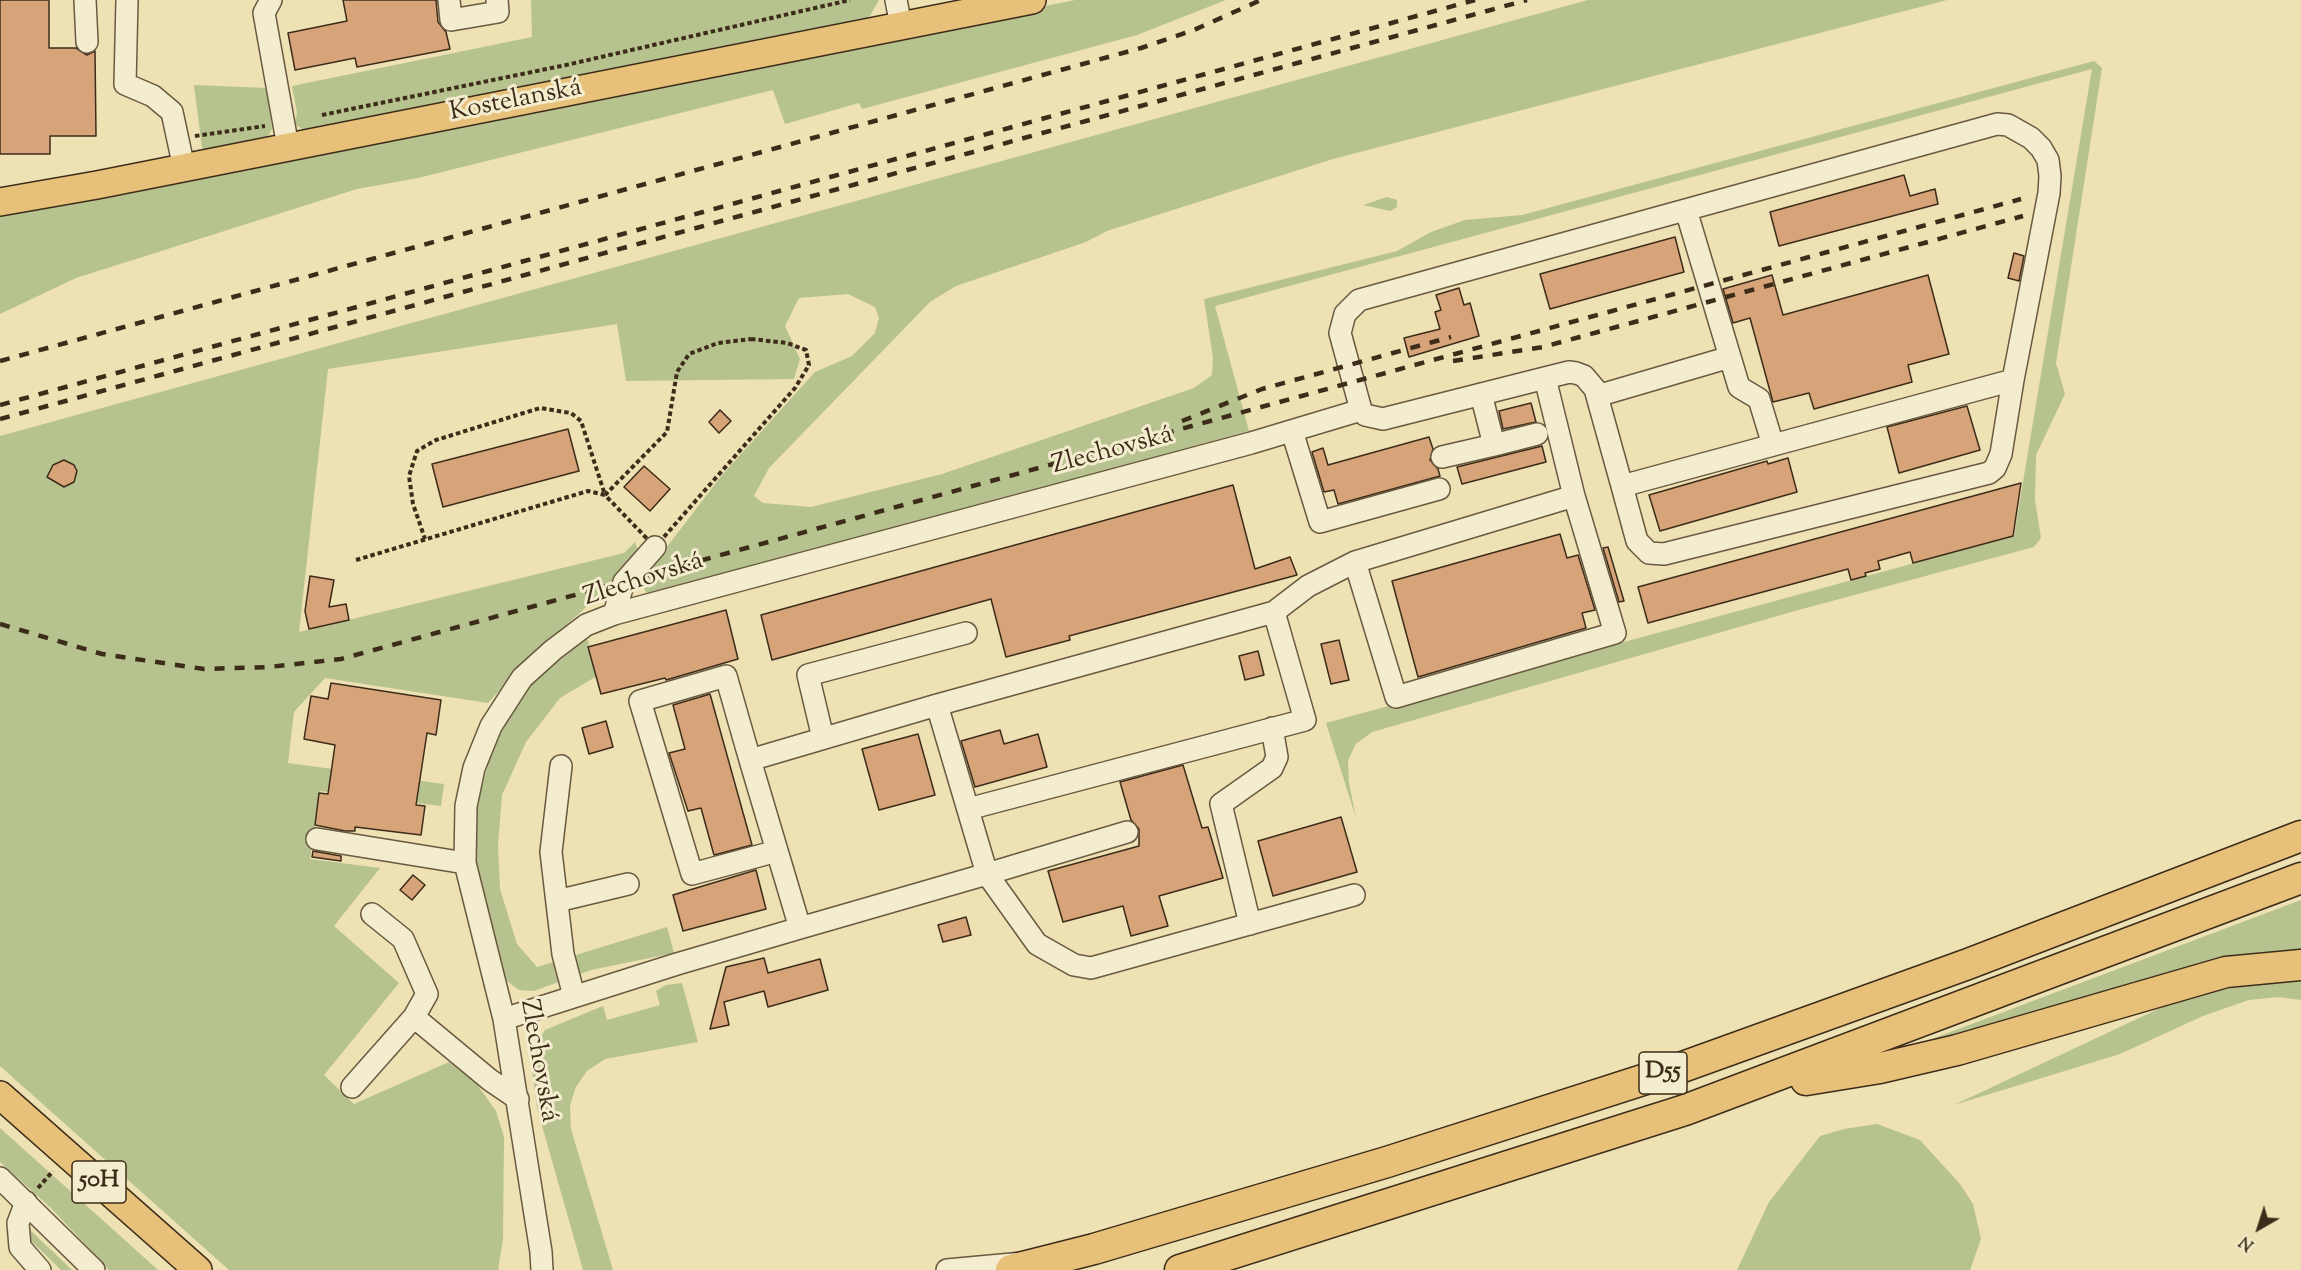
<!DOCTYPE html>
<html>
<head>
<meta charset="utf-8">
<style>
  body { margin:0 }
  #map { position:relative; width:2301px; height:1270px; overflow:hidden; background:#eee1b3; font-family:"Sorts Mill Goudy",serif }
  canvas { display:block }
  .north { position:absolute; left:2229px; top:1198px; width:60px; height:60px; -webkit-text-stroke:4px #f4ecce; paint-order:stroke; rotate:219deg; font-size:16px; font-weight:700; line-height:24px; text-align:center; color:#3c2c19 }
  .north::after { content:''; display:block; margin:auto; width:21px; height:27px; background:#3c2c19; clip-path:polygon(50% 0,100% 100%,50% 72%,0 100%) }
</style>
</head>
<body>
<div id="map">
<canvas width="2301" height="1270"></canvas>
<div class="north">N</div>
</div>
<script>
const c = document.querySelector('canvas').getContext('2d');
c.lineJoin = 'round';
function paint(path, color) { c.fillStyle = color; c.fill(path, 'evenodd'); }
const shape = rows => new Path2D(rows.map(r => 'M' + r).join(''));
function trace(path, color, width, dash) { c.strokeStyle = color; c.lineWidth = width; c.lineCap = dash ? 'butt' : 'round'; c.setLineDash(dash || []); c.stroke(path); }
function drawText(font, color, halo, rows, align = 'center') {
  c.font = font + ' "Sorts Mill Goudy",serif'; c.lineWidth = 6; c.setLineDash([]); c.textBaseline = 'middle'; c.strokeStyle = halo; c.fillStyle = color; for (const [text, x, y, turn = 0] of rows) {
    c.save(); c.translate(x, y); c.rotate((+turn || 0) * Math.PI / 180); c.textAlign = isNaN(turn) ? turn : align; if (halo) c.strokeText(text, 0, 0); c.fillText(text, 0, 0); c.restore();
  }
}
paint(shape([
  [531,0,879,0,870,16,859,23,306,132,295,124,297,112,292,86,532,37],
  [1075,0,1226,0,1137,35,862,109,859,103,785,124,773,90,418,178,357,189,76,278,0,314,0,217],
  [1588,0,1947,0,1333,159,1107,231,1086,242,956,286,930,302,769,468,754,496,763,503,811,507,942,474,1194,388,1212,375,1213,358,1204,299,1397,251,1431,232,1465,220,1522,215,2094,61,2102,68,2056,363,2065,394,2036,455,2035,500,2041,538,2034,547,1802,609,1372,732,1356,744,1348,760,1349,783,1356,818,1326,723,2014,536,2092,69,1215,306,1249,431,652,594,646,592,640,582,722,475,815,372,852,356,875,333,879,318,875,307,848,294,799,298,785,326,800,359,794,379,626,381,617,324,328,369,299,632,624,553,635,542,638,550,629,564,582,611,531,656,488,703,325,678,294,712,288,763,444,784,441,806,320,791,310,859,380,868,334,926,399,983,324,1075,354,1104,449,1062,476,1083,496,1111,504,1137,503,1239,498,1270,229,1270,0,1066,0,436],
  [194,85,267,88,272,129,268,136,261,141,208,152,202,148],
  [1387,197,1397,200,1397,207,1390,211,1363,205],
  [583,636,587,638,597,676,560,698,526,742,502,795,498,845,500,889,517,944,537,967,667,927,674,953,591,970,534,991,519,990,507,981,497,961,479,888,474,840,477,804,494,744,511,712,538,676],
  [2301,900,2301,955,1892,1054],
  [2293,980,2301,980,2301,1000,2278,997,2249,1000,2203,1016,2120,1054,1954,1105,2190,994],
  [682,983,698,1042,605,1059,587,1071,576,1087,570,1105,571,1129,613,1270,583,1270,537,1108,530,1054,545,1030,603,1006,607,1020,660,1005,656,991,666,985],
  [1877,1124,1920,1140,1960,1184,1973,1204,1981,1239,1970,1270,1737,1270,1769,1202,1820,1136,1844,1129],
  [0,1128,97,1215,158,1270,109,1270,52,1209,0,1162],
  [29,1229,72,1270,61,1270,24,1234]
]), '#b6c38f');
const building = shape([
  [0,0,49,0,49,48,76,48,87,55,95,51,96,136,50,136,50,154,0,154,0,0],
  [343,0,436,0,438,22,446,32,450,49,357,67,355,58,295,70,288,33,347,21,343,0],
  [1904,175,1910,196,1935,189,1938,204,1779,246,1770,212,1904,175],
  [1675,237,1684,272,1550,309,1540,274,1675,237],
  [2014,253,2024,256,2019,281,2008,278,2014,253],
  [1772,275,1783,315,1928,275,1949,354,1908,365,1912,382,1814,409,1809,393,1773,402,1750,318,1733,323,1723,289,1772,275],
  [1459,288,1464,305,1470,303,1479,336,1409,357,1404,338,1440,329,1435,312,1441,310,1436,295,1459,288],
  [1531,403,1536,422,1503,429,1499,411,1531,403],
  [1967,406,1980,450,1899,473,1887,427,1967,406],
  [720,410,731,421,719,433,709,422,720,410],
  [568,429,579,471,443,507,432,464,568,429],
  [1429,437,1433,449,1430,460,1438,469,1440,476,1338,504,1334,490,1324,492,1312,452,1323,448,1328,465,1429,437],
  [1542,446,1546,462,1462,484,1457,467,1542,446],
  [1788,458,1797,492,1660,531,1649,495,1767,461,1768,464,1788,458],
  [64,460,74,465,77,471,74,482,64,487,47,477,53,465,64,460],
  [644,466,670,489,650,511,624,487,644,466],
  [2021,483,2013,536,1913,563,1910,552,1878,561,1880,569,1865,573,1866,576,1851,580,1848,569,1648,623,1638,587,2021,483],
  [1233,485,1255,569,1290,557,1297,575,1069,636,1070,640,1006,657,991,599,772,660,761,615,1233,485],
  [1560,534,1567,558,1578,555,1595,610,1582,613,1586,628,1418,677,1392,581,1560,534],
  [1608,547,1624,601,1619,602,1603,548,1608,547],
  [310,576,334,580,329,607,346,604,349,620,309,629,305,611,310,576],
  [726,610,738,659,666,680,665,678,601,694,588,647,726,610],
  [1339,640,1349,680,1331,684,1321,644,1339,640],
  [1258,651,1264,675,1245,680,1239,656,1258,651],
  [331,683,441,700,436,735,427,733,416,805,425,806,421,835,355,827,355,831,345,831,315,825,319,793,328,794,335,745,304,739,311,696,328,699,331,683],
  [710,694,752,845,714,855,701,808,688,811,669,753,685,749,673,705,710,694],
  [606,721,613,747,589,754,582,728,606,721],
  [1000,730,1004,744,1038,734,1047,767,975,787,961,741,1000,730],
  [918,734,935,795,879,810,862,749,918,734],
  [1183,765,1202,828,1208,827,1223,878,1159,896,1168,926,1131,936,1123,906,1063,922,1048,871,1139,846,1139,829,1131,820,1120,782,1183,765],
  [1341,817,1357,872,1273,896,1258,841,1341,817],
  [313,851,341,856,341,861,312,857,313,851],
  [756,870,766,909,683,931,673,895,756,870],
  [413,875,425,885,412,900,400,890,413,875],
  [966,917,971,935,943,942,938,925,966,917],
  [764,958,768,973,820,959,828,990,768,1007,764,991,724,1002,729,1025,710,1029,726,967,764,958]
]);
paint(building, '#d7a479');
trace(building, '#3c2c19', 1.5);
const minor = shape([
  [85,0,87,42],
  [127,0,125,84,153,96,172,112,184,168],
  [271,0,264,13,288,147],
  [449,0,451,20,498,12,497,0],
  [896,0,901,26],
  [1730,357,1739,387,1759,399,1773,445],
  [1545,378,1569,372,1576,373,1584,376,1595,389,1622,486],
  [1597,396,1730,357,1686,210],
  [1292,431,1320,522,1439,489],
  [1494,445,1537,434],
  [1442,457,1494,445,1481,394],
  [1355,562,1396,697,1615,633,1574,496],
  [1274,612,1308,586,1355,562,1574,496,1545,378,1383,419,1365,415,1361,410,1340,333,1345,314,1359,300,1997,124,2008,125,2031,138,2041,148,2048,160,2050,176,2049,193,2013,380,1622,486,1637,541,1649,553,1664,554,1989,473,1995,468,2001,454,2013,380],
  [614,614,624,582,655,547],
  [937,705,1274,612,1305,720,968,809],
  [823,738,808,675,966,633],
  [750,760,726,676,640,701,692,874,777,851],
  [561,766,551,852,563,954,574,996],
  [1127,832,987,874,1037,944,1074,965,1091,968,1354,895],
  [317,839,465,863],
  [557,901,628,884],
  [372,914,403,939,427,994,414,1017],
  [1250,924,1221,804,1272,768,1277,757,1272,728],
  [504,1019,677,964,800,928,987,874,937,705,750,760,800,928],
  [352,1087,414,1017,490,1080,518,1099],
  [0,1178,94,1270],
  [26,1202,18,1223,20,1247,40,1270],
  [542,1270,541,1252,504,1019,465,863,466,806,474,768,491,726,522,678,553,650,586,625,614,614,1251,443,1361,410],
  [947,1270,1023,1263]
]);
const major = shape([
  [0,202,97,185,1032,0],
  [0,1095,198,1270]
]);
const highway = shape([
  [1806,1080,1880,1068,1957,1050,2226,972,2301,965],
  [1011,1270,1094,1249,1387,1162,1677,1069,1968,964,2301,836],
  [1180,1270,1685,1110,2301,878]
]);
trace(minor, '#685940', 24);
trace(major, '#3c2c19', 30);
trace(highway, '#3c2c19', 33);
trace(shape([
  [322,115,566,65,850,0],
  [195,136,265,126],
  [751,339,787,343,806,350,809,365,795,388,655,547,605,495,667,432,677,372,689,354,718,343,751,339],
  [356,560,588,491,605,495,581,421,571,413,540,408,436,440,417,451,409,476,413,504,425,539],
  [38,1188,53,1171]
]), '#3c2c19', 4, [4.5, 3]);
trace(minor, '#f4ecce', 21);
trace(major, '#e7c07a', 27);
trace(highway, '#e7c07a', 30);
trace(shape([
  [0,361,1141,48,1194,30,1261,0],
  [1453,361,1543,347,2023,216],
  [0,405,1475,0],
  [0,419,1527,0],
  [1182,421,1262,389,1451,337],
  [0,624,102,654,204,669,269,667,341,659,2021,199]
]), '#3c2c19', 4.5, [10, 10]);
for (const [x, y, w] of [
  [1663,1073,48],
  [99,1182,54]
]) { const box = new Path2D(); box.roundRect(x - w / 2, y - 21, w, 42, 4.5); c.fillStyle = '#f4ecce'; c.fill(box); trace(box, '#3c2c19', 1.5); }
drawText('bold 24px', '#3c2c19', null, [
  ["D55",1663,1073],
  ["50H",99,1182]
]);
drawText('26px', '#3c2c19', '#f4ecce', [
  ["Kostelanská",516,102,-11],
  ["Zlechovská",1113,452,-15],
  ["Zlechovská",644,581,-18],
  ["Zlechovská",537,1061,80]
]);
</script>
</body>
</html>
